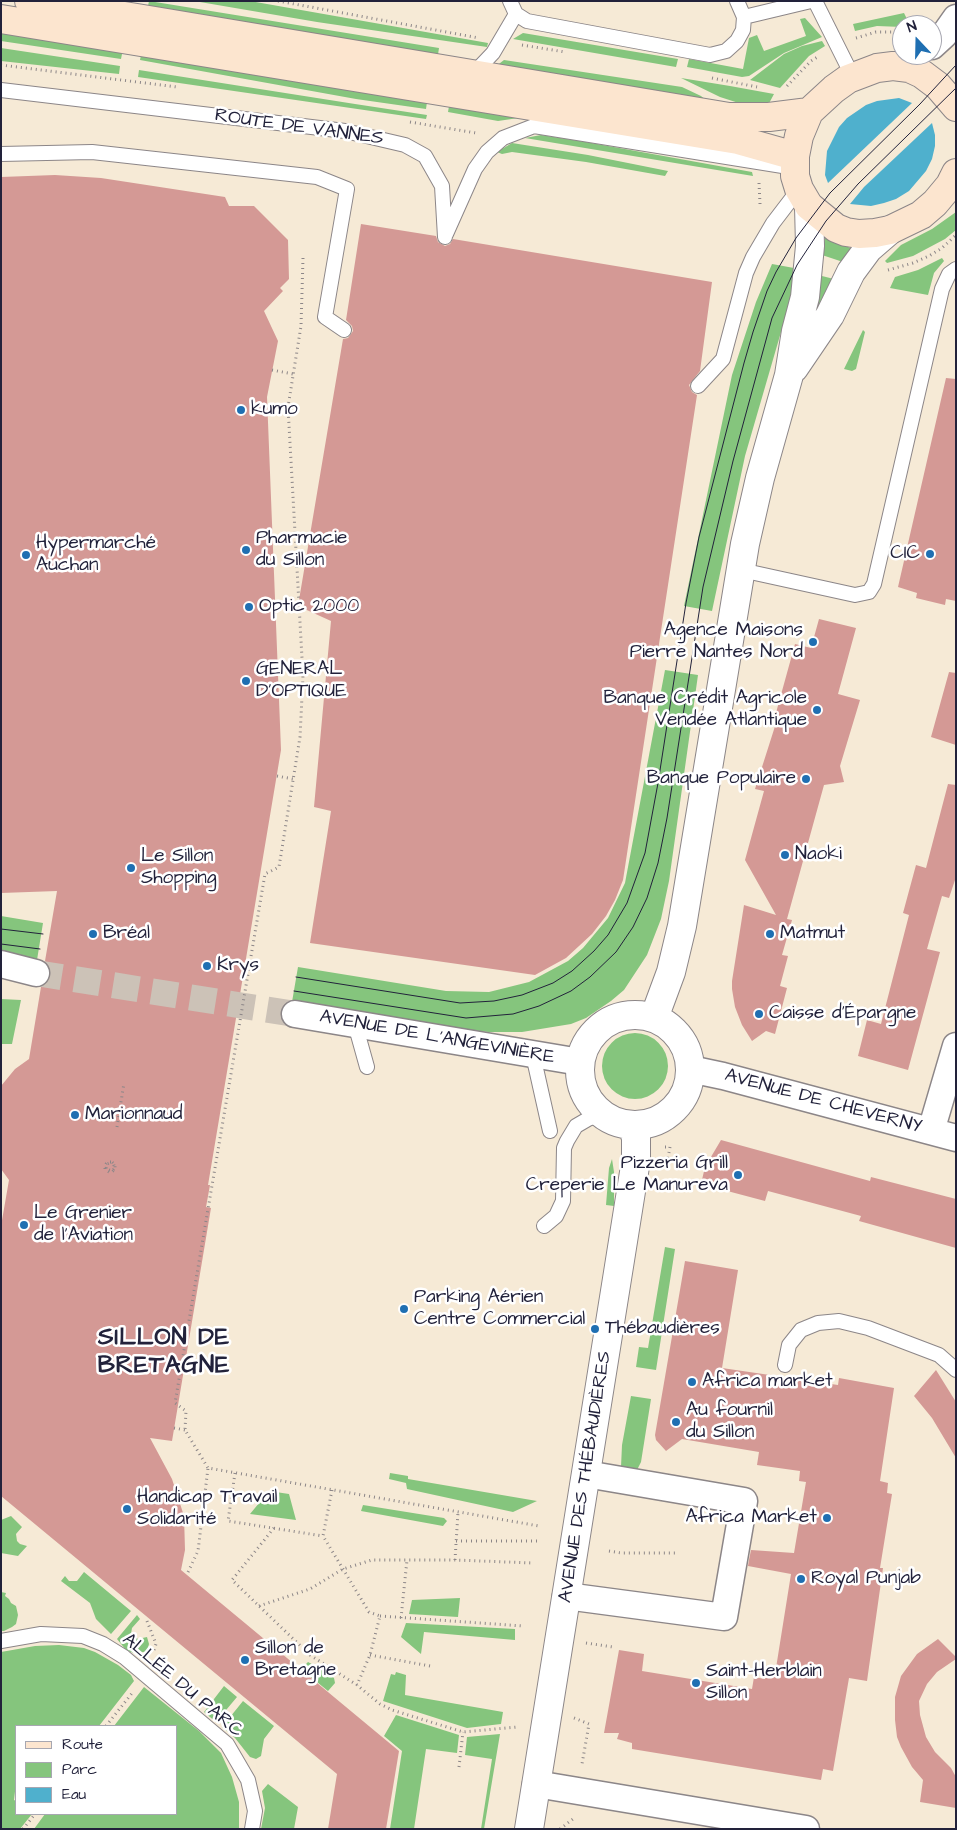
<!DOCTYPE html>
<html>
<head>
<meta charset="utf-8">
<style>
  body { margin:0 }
  #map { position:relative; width:957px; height:1830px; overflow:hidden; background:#f6ead6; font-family:"Architects Daughter",sans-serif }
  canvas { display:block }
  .frame { position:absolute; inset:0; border:2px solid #22223b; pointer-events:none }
  .legend { position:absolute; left:15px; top:1725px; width:162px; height:90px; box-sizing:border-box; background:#fff; border:1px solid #a7a7b1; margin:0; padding:6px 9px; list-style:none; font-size:15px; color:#22223b }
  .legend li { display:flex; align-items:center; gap:10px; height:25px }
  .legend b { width:25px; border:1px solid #a7a7b1 }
  .north { position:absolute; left:892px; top:15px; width:50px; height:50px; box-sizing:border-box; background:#fff; border:1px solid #a7a7b1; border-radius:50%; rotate:339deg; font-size:14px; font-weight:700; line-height:20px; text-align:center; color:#22223b }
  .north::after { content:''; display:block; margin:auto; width:18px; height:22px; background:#1f6fb2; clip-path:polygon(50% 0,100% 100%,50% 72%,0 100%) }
</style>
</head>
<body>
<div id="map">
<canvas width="957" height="1830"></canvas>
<div class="frame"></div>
<ul class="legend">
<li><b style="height:6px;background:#fce5cf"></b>Route</li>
<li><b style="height:14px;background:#85c57d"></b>Parc</li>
<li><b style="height:14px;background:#4fb0cd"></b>Eau</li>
</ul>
<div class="north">N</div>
</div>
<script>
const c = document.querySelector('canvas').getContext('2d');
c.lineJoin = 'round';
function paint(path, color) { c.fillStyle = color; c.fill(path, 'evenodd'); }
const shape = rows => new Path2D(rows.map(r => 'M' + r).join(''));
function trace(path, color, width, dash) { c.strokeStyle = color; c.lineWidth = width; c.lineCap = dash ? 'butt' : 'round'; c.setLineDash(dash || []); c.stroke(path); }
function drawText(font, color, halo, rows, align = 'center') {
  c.font = font + ' "Architects Daughter",sans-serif'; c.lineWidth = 5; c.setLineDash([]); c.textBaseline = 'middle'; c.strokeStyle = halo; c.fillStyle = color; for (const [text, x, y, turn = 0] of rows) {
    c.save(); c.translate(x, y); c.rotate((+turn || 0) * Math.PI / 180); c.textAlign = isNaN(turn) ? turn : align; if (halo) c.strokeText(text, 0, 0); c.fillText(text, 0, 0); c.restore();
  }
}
paint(shape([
  [149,1,439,48,437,61,147,11],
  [194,1,250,1,488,43,487,47,317,22],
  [904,13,910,25,902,25,902,27,877,26,855,31,853,24],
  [805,18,822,37,784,53,749,76,742,77,687,67,689,59,743,69,749,38,757,35,764,51,806,36,800,19],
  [1,29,123,49,121,59,1,41],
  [523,33,678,59,676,67,513,39],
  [822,41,825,46,809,56,780,88,750,80,784,54,802,46],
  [1,48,120,66,119,74,1,61],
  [142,50,428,95,426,109,356,99,140,60],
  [504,60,682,87,701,96,708,102,495,67],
  [139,70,355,104,427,115,426,119,138,77],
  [681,78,730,86,774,94,766,109,745,105,720,97],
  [450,100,532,116,498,121,448,112],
  [541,135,586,142,752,172,753,176,525,138],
  [512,143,588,155,668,171,665,176,586,162,512,152,502,154,497,152],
  [956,212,956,230,945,239,913,256,887,263,885,261,901,245,932,229],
  [825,238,853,249,846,263,822,255],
  [942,258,944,261,934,273,928,295,890,288,895,277,918,270],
  [772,264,794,268,790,301,745,456,712,611,684,606,732,375,756,302],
  [818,275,834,279,812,316],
  [863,330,865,332,856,369,852,371,844,369],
  [665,670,698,675,669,881,661,919,647,955,624,990,611,1001,586,1018,571,1024,522,1032,489,1032,465,1030,292,1002,298,967,446,991,489,992,529,982,568,961,583,948,608,918,625,883],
  [1,916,43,923,37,960,1,954],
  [1,999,21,1000,12,1044,1,1044],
  '602 1066a33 33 0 1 1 66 0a33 33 0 1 1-66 0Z',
  [612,1159,614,1172,614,1206,606,1205,609,1168],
  [665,1247,675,1249,656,1370,636,1367,639,1347,648,1348],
  [631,1396,651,1399,641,1462,637,1470,621,1467,622,1445],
  [390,1473,408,1476,408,1479,537,1501,513,1512,407,1489,406,1483,389,1479],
  [269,1491,289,1494,296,1520,250,1514],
  [363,1505,444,1518,447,1521,443,1526,361,1511],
  [11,1516,22,1527,16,1534,17,1541,20,1544,27,1546,18,1556,1,1553,1,1520],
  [84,1572,131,1611,111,1634,96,1619,90,1603,61,1581,65,1576,69,1581,77,1581],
  [1,1592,6,1593,5,1596,9,1599,11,1603,16,1606,18,1615,16,1624,12,1627,4,1631,1,1631],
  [460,1598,458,1617,409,1614,412,1600],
  [137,1615,140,1619,132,1628,131,1634,138,1639,147,1637,149,1644,147,1651,136,1654,126,1650,117,1639],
  [406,1623,515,1629,515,1640,424,1632,421,1654,401,1637],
  [59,1645,84,1648,95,1652,118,1665,131,1675,134,1681,99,1726,16,1726,16,1783,14,1800,16,1801,16,1814,32,1814,20,1829,1,1829,1,1652,35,1646],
  [308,1662,325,1671,334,1678,335,1683,328,1691,301,1669],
  [396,1672,406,1675,405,1695,503,1712,501,1724,467,1728,383,1701,391,1674,395,1675],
  [224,1686,237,1697,216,1722,204,1712],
  [144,1687,199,1731,221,1753,232,1777,239,1802,239,1829,34,1829,45,1814,176,1814,176,1726,114,1726],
  [243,1701,274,1726,264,1739,261,1756,256,1759,250,1757,235,1738,222,1727],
  [396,1715,459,1735,457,1753,426,1749,414,1829,390,1829,402,1751,384,1736],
  [500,1734,484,1829,481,1829,492,1759,465,1755,467,1737],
  [268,1784,298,1807,294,1829,261,1829,265,1808,262,1791]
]), '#85c57d');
paint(shape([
  [899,98,912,103,828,183,825,175,827,151,839,127,847,118,866,105,877,101],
  [932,123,935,135,935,146,932,159,926,171,909,191,896,199,884,203,871,206,850,204,864,187]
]), '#4fb0cd');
paint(shape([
  [55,175,101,178,225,197,229,206,254,206,288,240,289,279,280,288,283,291,264,311,278,341,267,397,281,750,208,1185,210,1185,206,1207,211,1208,172,1441,150,1438,172,1479,184,1516,185,1550,181,1570,399,1751,386,1829,328,1829,337,1774,1,1496,1,1226,9,1180,1,1169,1,1086,15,1069,29,1059,41,987,47,983,51,976,50,969,45,961,57,891,1,893,1,177],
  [361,224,436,236,438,242,445,246,450,244,453,239,712,282,700,371,689,385,692,392,697,395,623,880,615,900,606,916,592,934,566,958,535,975,310,943,331,811,314,807,331,621,298,606,343,339,348,338,353,331,352,326,346,320],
  [946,378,956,379,956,601,946,599,945,605,916,598,917,593,898,587],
  [819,619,856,628,838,694,860,700,840,766,844,782,824,785,787,919,792,920,782,955,788,956,780,986,787,988,775,1034,766,1031,752,1041,742,1025,735,1007,732,989,732,981,744,905,776,915,745,860,764,791,755,789,777,720,774,720,795,644,811,648],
  [949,672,956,673,956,745,931,737],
  [948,784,956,785,956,877,949,898,942,896,927,949,940,952,908,1070,858,1056,867,1020,881,1024,909,915,903,913,916,865,926,868],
  [721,1140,870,1181,871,1177,956,1199,956,1248,859,1221,861,1216,768,1191,765,1201,701,1184,705,1167],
  [685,1261,738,1270,722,1368,838,1385,839,1378,894,1388,880,1481,888,1483,887,1493,892,1494,880,1568,883,1568,867,1681,849,1678,833,1771,823,1769,821,1780,632,1749,632,1743,617,1739,619,1733,604,1733,619,1650,644,1654,642,1671,752,1689,754,1677,765,1679,768,1666,776,1668,791,1574,748,1566,749,1560,751,1550,794,1553,806,1482,799,1481,800,1471,757,1465,759,1452,682,1439,666,1451,656,1440,655,1435],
  [936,1370,956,1402,956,1458,932,1418,914,1396],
  [938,1639,956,1657,956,1659,937,1672,927,1684,919,1701,920,1715,926,1737,935,1752,951,1768,956,1777,956,1808,920,1802,923,1780,912,1767,901,1747,897,1737,895,1720,895,1697,901,1676,917,1654]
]), '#d49995');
trace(shape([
  [36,973,295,1014]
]), '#ccc2b7', 26, [26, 13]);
const service = shape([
  [510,1,516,14,527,21,710,55,726,51,737,41,743,30,744,17,737,1],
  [815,1,853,77],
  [744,17,811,1],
  [473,74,493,53,516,14],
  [1,90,345,131,405,145,425,156,442,186,445,237],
  [1,154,92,152,317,177,347,189,325,317,344,330],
  [446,234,475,169,487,152,503,138,534,126,795,168],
  [698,386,723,359,746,273,753,257,773,223,799,189],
  [741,570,855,595,869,592,874,584,942,289,949,274,956,269],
  [355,1024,367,1067],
  [533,1055,550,1131],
  [544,1226,556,1216,563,1201,564,1148,567,1141,576,1126,588,1119,602,1114],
  [785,1365,789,1345,801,1330,818,1323,839,1321,868,1328,939,1355,956,1370],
  [1,1641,41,1634,83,1636,103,1644,124,1657,227,1744,248,1780,255,1811,252,1829]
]);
const minor = shape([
  [932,46,944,35,956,18],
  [1,964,36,973],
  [295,1014,580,1062],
  [690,1069,723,1076,956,1138],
  [931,1131,956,1046],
  [566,1596,724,1617,744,1501,586,1474],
  [536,1784,806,1829]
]);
const tertiary = shape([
  [794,368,830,315,851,272,868,249,890,230],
  '580 1070a55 55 0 1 1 110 0a55 55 0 1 1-110 0Z',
  [654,1018,671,972,682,926,745,544,760,478,789,375,796,331,805,297,810,246,809,206],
  [529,1829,636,1160,636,1138,632,1125]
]);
const secondary = shape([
  [29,1,137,18,729,117,769,117,809,112],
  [1,19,738,140,795,156],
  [956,107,938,86,922,74,909,68,893,66,877,68,848,79,834,89,809,112,799,136,795,156,795,176,799,189,809,206,836,228,846,232,859,234,875,233,890,230,921,215,935,203,950,185,956,173]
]);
trace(service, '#8c8688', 16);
trace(minor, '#8c8688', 29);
trace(tertiary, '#8c8688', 30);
trace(secondary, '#8c8688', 30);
trace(shape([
  [278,1,479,38],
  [856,38,876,32,902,32],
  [522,45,565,52],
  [1,65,177,87],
  [712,78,757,87],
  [787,86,811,61,819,56],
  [410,122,476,133],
  [759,183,760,204],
  [303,258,301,326,288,407,303,676,300,737,279,867,265,874,175,1403,186,1411,185,1430,208,1468,539,1526],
  [888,270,913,263,929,256,942,248,956,235],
  [272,370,293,374],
  [277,776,293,779],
  [117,1127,124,1083],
  [665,1147,670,1147,666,1168],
  [111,1162,108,1162,106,1164,105,1166,105,1169,107,1171,109,1172,112,1172,114,1170,115,1168,115,1165,112,1162,107,1164,106,1169,112,1171,115,1168,113,1163],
  [174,1428,185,1430],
  [235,1473,228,1521,323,1536],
  [332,1490,323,1536,369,1612,380,1616,370,1655,357,1685],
  [274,1528,232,1580,310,1655,357,1685,380,1704,392,1710,463,1732,517,1727],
  [456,1541,537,1541],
  [609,1551,621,1553,677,1553],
  [455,1560,458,1512],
  [188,1572,198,1551,208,1468],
  [259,1606,310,1589,343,1569,372,1560,455,1560,533,1563],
  [380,1616,523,1626],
  [401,1618,407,1560],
  [147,1621,156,1644,153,1653],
  [586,1643,613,1647],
  [370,1655,430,1666],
  [574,1718,589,1724,582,1764],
  [106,1726,133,1692],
  [459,1767,463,1732],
  [23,1829,35,1814],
  [560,1829,573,1819]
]), '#8c8688', 3, [1, 4]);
trace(service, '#fff', 14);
trace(minor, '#fff', 26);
trace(tertiary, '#fff', 28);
trace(secondary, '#fce5cf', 28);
trace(shape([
  [1,929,43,934],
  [1,944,40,949],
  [296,977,460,1003,494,1001,522,995,553,983,572,971,594,951,608,935,627,903,645,853,658,783,686,603,699,537,744,363,753,332,767,291,776,272,796,238,830,193,920,104,956,65],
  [294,991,466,1018,513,1014,539,1006,571,991,590,977,616,952,633,927,647,898,658,863,667,818,703,587,733,461,772,318,797,265,826,221,858,184,956,88]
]), '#22223b', 1);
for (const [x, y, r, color] of [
  [241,410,5,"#1f6fb2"],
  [246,550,5,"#1f6fb2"],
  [930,554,5,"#1f6fb2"],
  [26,555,5,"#1f6fb2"],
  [249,607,5,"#1f6fb2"],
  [813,642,5,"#1f6fb2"],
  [246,681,5,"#1f6fb2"],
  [817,710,5,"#1f6fb2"],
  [806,779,5,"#1f6fb2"],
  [785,855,5,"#1f6fb2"],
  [131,868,5,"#1f6fb2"],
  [93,934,5,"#1f6fb2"],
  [770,934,5,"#1f6fb2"],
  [207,966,5,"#1f6fb2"],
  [759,1014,5,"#1f6fb2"],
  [75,1115,5,"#1f6fb2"],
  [738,1175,5,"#1f6fb2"],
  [24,1225,5,"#1f6fb2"],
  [404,1309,5,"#1f6fb2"],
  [595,1329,5,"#1f6fb2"],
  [692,1382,5,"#1f6fb2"],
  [676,1422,5,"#1f6fb2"],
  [127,1509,5,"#1f6fb2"],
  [827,1518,5,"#1f6fb2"],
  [801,1579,5,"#1f6fb2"],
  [245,1660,5,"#1f6fb2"],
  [696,1683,5,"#1f6fb2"]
]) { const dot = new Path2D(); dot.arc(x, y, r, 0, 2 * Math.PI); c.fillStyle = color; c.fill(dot); trace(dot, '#fff', 2); }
drawText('19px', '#22223b', '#fff', [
  ["ROUTE DE VANNES",299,128,8],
  ["AVENUE DE L'ANGEVINIÈRE",437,1038,10],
  ["AVENUE DE CHEVERNY",823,1102,15],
  ["AVENUE DES THÉBAUDIÈRES",586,1477,-81],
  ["ALLÉE DU PARC",182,1686,40]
]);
drawText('19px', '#22223b', '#fff', [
  ["kumo",251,410],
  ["Pharmacie",256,539],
  ["du Sillon",256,561],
  ["Hypermarché",36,544],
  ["Auchan",36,566],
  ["CIC",920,554,"right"],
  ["Optic 2000",259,607],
  ["Agence Maisons",803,631,"right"],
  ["Pierre Nantes Nord",803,653,"right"],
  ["GENERAL",256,670],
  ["D'OPTIQUE",256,692],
  ["Banque Crédit Agricole",807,699,"right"],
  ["Vendée Atlantique",807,721,"right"],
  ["Banque Populaire",796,779,"right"],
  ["Naoki",795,855],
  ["Le Sillon",141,857],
  ["Shopping",141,879],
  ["Bréal",103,934],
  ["Matmut",780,934],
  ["Krys",217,966],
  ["Caisse d'Épargne",769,1014],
  ["Marionnaud",85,1115],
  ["Pizzeria Grill",728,1164,"right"],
  ["Creperie Le Manureva",728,1186,"right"],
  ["Le Grenier",34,1214],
  ["de l'Aviation",34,1236],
  ["Parking Aérien",414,1298],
  ["Centre Commercial",414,1320],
  ["Thébaudières",605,1329],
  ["Africa market",702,1382],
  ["Au fournil",686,1411],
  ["du Sillon",686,1433],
  ["Handicap Travail",137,1498],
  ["Solidarité",137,1520],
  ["Africa Market",817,1518,"right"],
  ["Royal Punjab",811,1579],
  ["Sillon de",255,1649],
  ["Bretagne",255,1671],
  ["Saint-Herblain",706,1672],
  ["Sillon",706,1694]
], 'left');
c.letterSpacing = '1px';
drawText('bold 24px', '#22223b', '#fff', [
  ["SILLON DE",164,1339],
  ["BRETAGNE",164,1367]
]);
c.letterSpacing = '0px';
</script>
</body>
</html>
